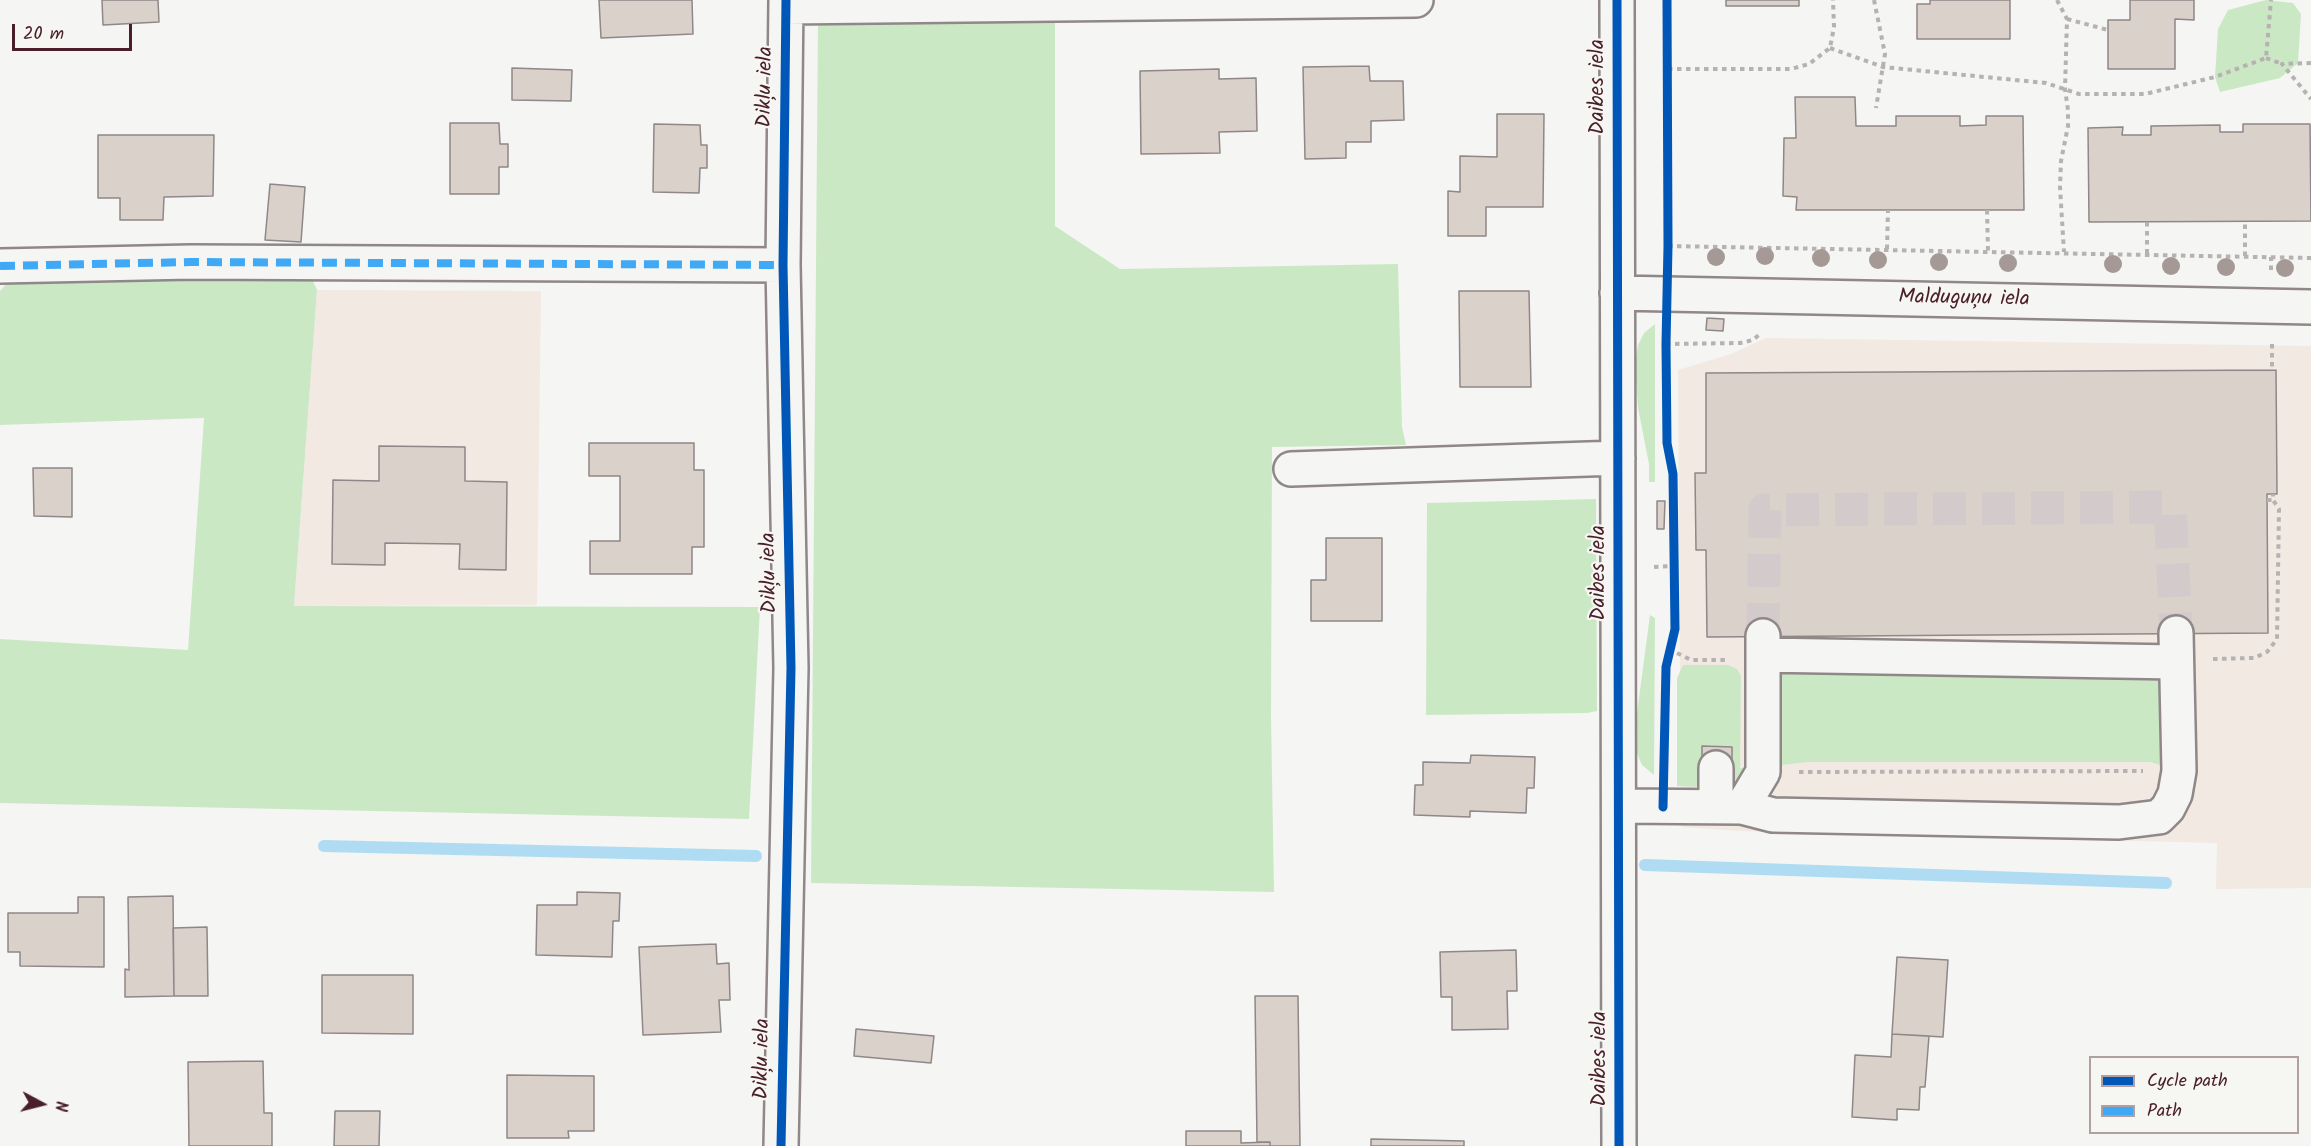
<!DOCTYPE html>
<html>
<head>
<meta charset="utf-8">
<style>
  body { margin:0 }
  #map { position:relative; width:2311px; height:1146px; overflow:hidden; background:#f5f5f3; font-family:Kalam,sans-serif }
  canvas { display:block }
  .legend { position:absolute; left:2089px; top:1056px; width:210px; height:78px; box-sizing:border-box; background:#f6f6f2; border:2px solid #b1a0a2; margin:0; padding:8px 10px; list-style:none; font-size:18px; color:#4a1f2b }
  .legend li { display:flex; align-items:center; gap:12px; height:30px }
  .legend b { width:30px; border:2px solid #b1a0a2 }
  .north { position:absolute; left:12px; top:1074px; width:60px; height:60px; -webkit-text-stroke:4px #f6f6f2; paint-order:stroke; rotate:97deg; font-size:16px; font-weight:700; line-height:24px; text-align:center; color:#4a1f2b }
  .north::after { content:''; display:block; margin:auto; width:21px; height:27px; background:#4a1f2b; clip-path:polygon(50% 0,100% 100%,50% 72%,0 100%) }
  .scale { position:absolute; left:12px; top:24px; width:120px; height:27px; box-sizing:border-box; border:3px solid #4a1f2b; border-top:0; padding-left:8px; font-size:18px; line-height:21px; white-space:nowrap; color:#4a1f2b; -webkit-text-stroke:4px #f6f6f2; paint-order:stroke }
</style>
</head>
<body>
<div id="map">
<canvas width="2311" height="1146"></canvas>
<ul class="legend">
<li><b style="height:8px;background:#0057b8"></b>Cycle path</li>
<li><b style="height:8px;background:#3fa9f5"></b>Path</li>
</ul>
<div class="north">N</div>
<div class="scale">20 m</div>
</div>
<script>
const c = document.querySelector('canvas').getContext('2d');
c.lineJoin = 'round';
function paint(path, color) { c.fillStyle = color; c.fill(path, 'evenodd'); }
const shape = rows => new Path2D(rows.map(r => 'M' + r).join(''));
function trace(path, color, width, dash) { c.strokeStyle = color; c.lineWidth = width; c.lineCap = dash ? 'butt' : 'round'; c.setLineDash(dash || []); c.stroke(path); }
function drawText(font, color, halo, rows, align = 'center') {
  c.font = font + ' Kalam,sans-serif'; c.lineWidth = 4.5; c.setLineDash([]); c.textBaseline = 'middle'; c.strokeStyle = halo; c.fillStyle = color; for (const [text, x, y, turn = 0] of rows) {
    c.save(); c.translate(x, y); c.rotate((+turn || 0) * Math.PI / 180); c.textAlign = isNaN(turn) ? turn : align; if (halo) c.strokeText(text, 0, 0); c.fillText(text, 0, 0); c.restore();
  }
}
paint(shape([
  [317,290,541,291,537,605,294,606],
  [1766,338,2311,346,2311,888,2216,889,2217,843,1739,831,1681,827,1678,370,1731,354]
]), '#f1e9e2');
paint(shape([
  [2266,0,2293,3,2301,14,2298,63,2280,78,2220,92,2215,77,2218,29,2228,10],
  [1055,12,1055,226,1120,269,1398,264,1402,427,1406,445,1272,447,1271,717,1274,892,811,883,818,17],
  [312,279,317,290,294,606,760,607,749,819,0,803,0,639,188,650,204,418,0,425,0,291,9,281],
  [1655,324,1655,482,1649,482,1649,464,1638,408,1635,364,1638,345,1644,333],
  [1596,499,1597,711,1587,713,1426,715,1427,503],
  [1650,615,1655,618,1654,775,1642,765,1636,751,1635,728],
  [1683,665,1728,665,1737,669,1741,676,1740,768,1747,768,1746,773,1731,784,1732,747,1703,746,1703,787,1677,786,1677,678],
  [2143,665,2166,680,2168,767,2150,762,1807,762,1773,766,1776,680,1782,672,1792,667]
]), '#cbe8c5');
trace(shape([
  [324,846,756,856],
  [1645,865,2166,883]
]), '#b0dcf3', 12);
const building = shape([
  [102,0,158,0,159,22,103,25,102,0],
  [599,0,692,0,693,34,601,38,599,0],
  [1726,0,1799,0,1799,6,1726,6,1726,0],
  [1930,0,2010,0,2010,39,1917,39,1917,4,1930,4,1930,0],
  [2130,0,2194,0,2194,20,2175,19,2175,69,2108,69,2108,20,2130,20,2130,0],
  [1369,66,1370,81,1403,81,1404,120,1371,121,1371,142,1346,142,1346,158,1305,159,1303,67,1369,66],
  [512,68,572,70,571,101,512,100,512,68],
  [1219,69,1219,79,1256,78,1257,131,1219,132,1220,153,1141,154,1140,71,1219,69],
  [1795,97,1855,97,1856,126,1896,126,1896,116,1960,116,1960,126,1986,125,1986,116,2023,116,2024,210,1796,210,1797,197,1783,196,1784,138,1796,138,1795,97],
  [1497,114,1544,114,1543,207,1486,207,1486,236,1448,236,1448,191,1460,192,1460,156,1497,157,1497,114],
  [450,123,499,123,500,144,508,144,508,167,499,167,499,194,450,194,450,123],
  [654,124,700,125,701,145,707,145,707,168,700,168,699,193,653,192,654,124],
  [2243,124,2310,124,2311,221,2089,222,2088,128,2123,127,2122,135,2151,135,2151,126,2220,125,2220,132,2243,132,2243,124],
  [98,135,214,135,213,196,164,197,163,220,120,220,120,198,98,198,98,135],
  [270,184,305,187,301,242,265,240,270,184],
  [1459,291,1529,291,1531,387,1460,387,1459,291],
  [1707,318,1724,319,1723,331,1706,330,1707,318],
  [2276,370,2277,494,2267,494,2268,633,1707,637,1706,550,1696,550,1695,473,1706,473,1706,373,2276,370],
  [589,443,694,443,694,470,704,470,704,547,692,547,692,574,590,574,590,541,620,541,620,476,589,476,589,443],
  [379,446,465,447,465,481,507,482,506,570,459,569,460,544,385,543,385,565,332,564,333,480,379,481,379,446],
  [33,468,72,468,72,517,34,516,33,468],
  [1657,501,1665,501,1664,529,1657,529,1657,501],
  [1326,538,1382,538,1382,621,1311,621,1311,580,1326,580,1326,538],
  [1702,746,1732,747,1732,764,1702,763,1702,746],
  [1471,755,1535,757,1534,788,1527,788,1526,813,1470,811,1470,817,1414,815,1415,785,1423,785,1423,762,1470,763,1471,755],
  [577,892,620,893,619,921,613,921,612,957,536,955,537,905,577,905,577,892],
  [173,896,174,996,125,997,125,969,129,970,128,897,173,896],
  [78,897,104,897,104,967,20,966,20,952,8,952,8,913,78,913,78,897],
  [207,927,208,996,174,996,173,928,207,927],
  [716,944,717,964,729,963,730,1000,719,1000,721,1032,643,1035,639,947,716,944],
  [1516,950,1517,991,1507,991,1508,1029,1452,1030,1452,997,1441,997,1440,952,1516,950],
  [1897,957,1948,960,1943,1037,1892,1034,1897,957],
  [322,975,413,975,413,1034,322,1033,322,975],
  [1255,996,1298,996,1300,1146,1270,1146,1270,1142,1257,1142,1255,996],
  [856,1029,934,1036,931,1063,854,1056,856,1029],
  [1892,1034,1929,1036,1925,1087,1920,1087,1919,1110,1897,1109,1897,1120,1852,1117,1855,1055,1891,1057,1892,1034],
  [263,1061,264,1113,272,1113,272,1146,189,1146,188,1062,263,1061],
  [507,1075,594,1076,594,1131,568,1131,569,1138,507,1138,507,1075],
  [335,1111,380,1111,379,1146,334,1146,335,1111],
  [1186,1131,1241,1131,1241,1143,1270,1142,1270,1146,1186,1146,1186,1131],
  [1371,1139,1464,1141,1464,1146,1371,1146,1371,1139]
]);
paint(building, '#dad1ca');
trace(building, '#8f8788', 1.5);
trace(shape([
  [1763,636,1765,510,2170,507,2176,633]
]), '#d3cacb', 33, [33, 16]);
const minor = shape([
  [1617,0,1619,1146],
  [786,7,1416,0],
  [0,266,191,262,783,265],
  [1617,293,2311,307],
  [1291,469,1618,458],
  [1763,655,2176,662],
  [1620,806,1742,807,1773,815,2119,822,2159,817,2168,808,2175,794,2179,771,2176,633],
  [1716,807,1716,768],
  [1742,807,1763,772,1763,636],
  [781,1146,791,668,783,265,786,0]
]);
trace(minor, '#8f8788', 38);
trace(shape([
  [1874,0,1885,54,1876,108],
  [2057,0,2067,19,2065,89,2068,110,2068,126,2061,161,2060,187,2064,252],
  [2067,19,2108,30],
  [1830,48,1883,67,2046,83,2079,94,2145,94,2215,77,2266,58,2271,0],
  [2266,58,2282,64],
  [2311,63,2282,64,2311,99],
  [1668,69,1791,69,1809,64,1830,48,1834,27,1833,0],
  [1987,210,1988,251],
  [2147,222,2147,254],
  [1668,246,2311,258],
  [1887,249,1888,210],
  [2245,256,2245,222],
  [2271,270,2271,257],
  [1666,344,1740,343,1753,340,1761,333],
  [2272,344,2272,370],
  [2267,500,2273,500],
  [1654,567,1674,566],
  [1669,649,1691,660,1727,660],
  [2213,659,2254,658,2267,652,2277,639,2279,509,2273,500,2273,494],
  [1799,772,2143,771]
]), '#b6b2b2', 4, [4.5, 4.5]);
trace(minor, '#f5f5f3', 33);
trace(shape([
  [0,266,191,262,783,265]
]), '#3fa9f5', 8, [15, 8]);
trace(shape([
  [1617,0,1619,1146],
  [1663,807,1666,667,1675,629,1673,474,1667,443,1666,344,1668,246,1667,0],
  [781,1146,791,668,783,265,786,0]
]), '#0057b8', 9);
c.fillStyle = '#a49995';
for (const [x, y] of [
  [1765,256],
  [1716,257],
  [1821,258],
  [1878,260],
  [1939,262],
  [2008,263],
  [2113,264],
  [2171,266],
  [2226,267],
  [2285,268]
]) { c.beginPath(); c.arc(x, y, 9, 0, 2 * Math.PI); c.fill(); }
drawText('21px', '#4a1f2b', '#f6f6f2', [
  ["Dikļu iela",767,87,-89],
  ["Daibes iela",1599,87,-90],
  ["Malduguņu iela",1964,300,1],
  ["Dikļu iela",771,573,-91],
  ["Daibes iela",1600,573,-90],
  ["Dikļu iela",764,1059,-89],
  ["Daibes iela",1601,1059,-90]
]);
</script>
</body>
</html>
